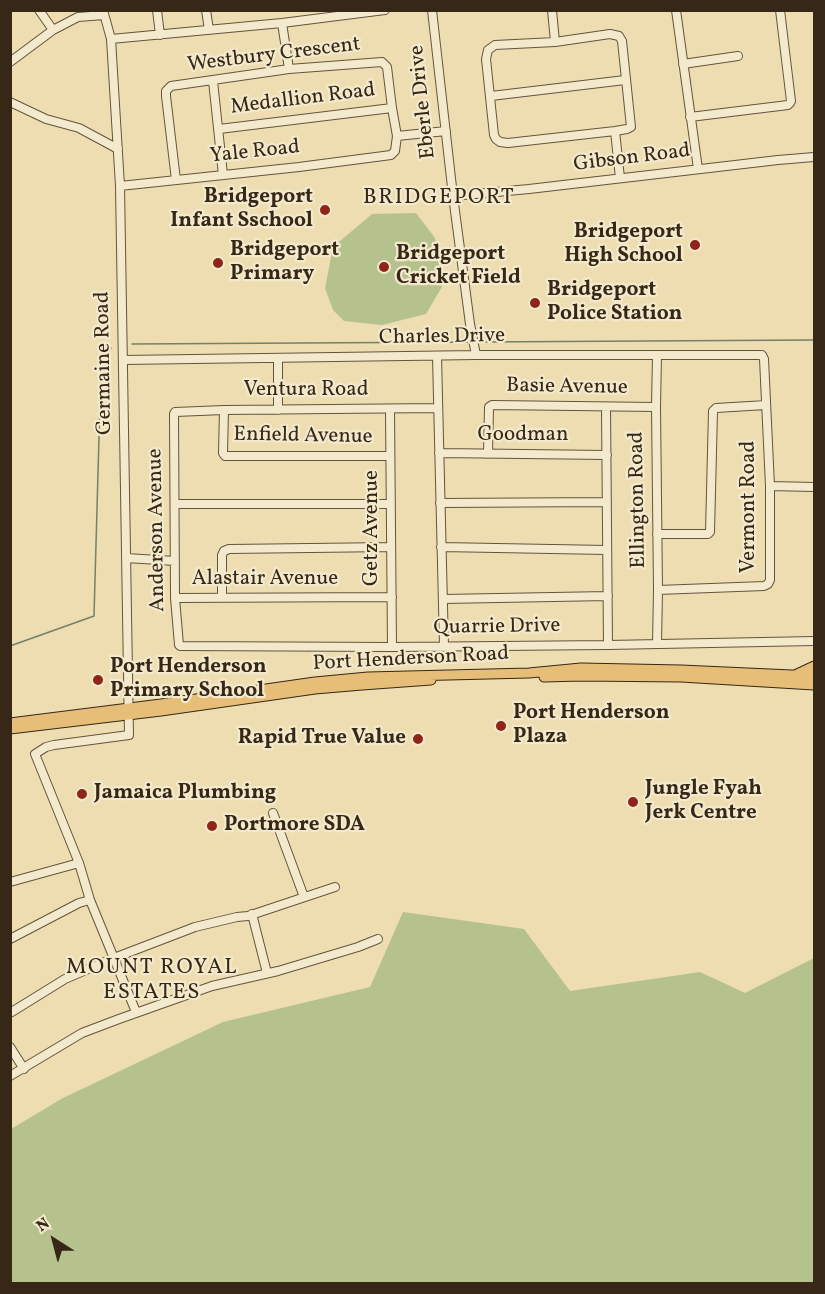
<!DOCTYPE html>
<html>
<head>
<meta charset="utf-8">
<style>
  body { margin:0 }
  #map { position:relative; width:825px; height:1294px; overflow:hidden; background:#edddb1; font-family:Vollkorn,serif }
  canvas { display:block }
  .frame { position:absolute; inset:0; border:12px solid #362716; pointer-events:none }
  .north { position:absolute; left:24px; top:1210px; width:60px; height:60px; -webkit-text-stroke:4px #f3e9cc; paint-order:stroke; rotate:324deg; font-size:16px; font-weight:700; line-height:24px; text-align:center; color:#362716 }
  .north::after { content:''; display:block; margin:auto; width:21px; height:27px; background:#362716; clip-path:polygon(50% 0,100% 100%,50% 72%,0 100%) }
</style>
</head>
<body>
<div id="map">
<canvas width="825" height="1294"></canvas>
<div class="frame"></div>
<div class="north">N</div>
</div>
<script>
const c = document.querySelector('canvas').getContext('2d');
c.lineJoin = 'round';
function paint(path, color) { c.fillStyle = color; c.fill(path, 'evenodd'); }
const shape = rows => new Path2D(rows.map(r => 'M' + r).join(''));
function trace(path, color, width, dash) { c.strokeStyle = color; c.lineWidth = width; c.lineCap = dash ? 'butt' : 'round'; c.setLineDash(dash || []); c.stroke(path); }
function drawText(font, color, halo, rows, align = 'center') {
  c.font = font + ' Vollkorn,serif'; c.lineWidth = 4.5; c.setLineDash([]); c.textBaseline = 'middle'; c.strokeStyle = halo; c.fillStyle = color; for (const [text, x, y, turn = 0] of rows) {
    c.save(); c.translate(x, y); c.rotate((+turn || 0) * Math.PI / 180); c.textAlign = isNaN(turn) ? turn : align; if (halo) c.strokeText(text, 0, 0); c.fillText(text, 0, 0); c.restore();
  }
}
paint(shape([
  [416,213,435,238,442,287,426,314,382,325,344,321,333,310,325,288,333,247,372,214],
  [403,912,524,929,570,991,700,972,745,993,814,958,814,1283,11,1283,11,1129,63,1098,223,1022,370,987]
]), '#b5c28e');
trace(shape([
  [478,342,814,340],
  [132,344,470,342],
  [10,646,94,616,101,366,111,348]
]), '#72816c', 1.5);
const minor = shape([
  [39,10,53,30],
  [103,10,111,39,120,186,129,735,54,745,46,747,35,754,79,863,90,900,136,1012],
  [157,10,160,35],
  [206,10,209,30],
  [432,10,453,196,470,324,476,355],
  [552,10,555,42],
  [676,10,698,169],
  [282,23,289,69],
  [610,34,619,36,622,41,631,127,627,129,615,131,508,143,500,142,496,139,494,135,486,59,488,50,495,45,555,42,610,34],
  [111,39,282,23,385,10],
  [10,62,53,30,78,17,104,15],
  [683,64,738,56],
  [213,81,223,175],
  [491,96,625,80],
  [10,102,46,119,79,128,118,149],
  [690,117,788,105,790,103,791,101,780,10],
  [219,129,392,108],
  [615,131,620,178],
  [397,136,446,131],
  [120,186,299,167,391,155,395,151,397,136,392,108,387,67,382,62,289,69,171,86,166,91,166,96,176,180],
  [453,196,529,189,778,160,814,157],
  [437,356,444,647],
  [123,360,476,355,762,355,764,359,770,486,770,580,768,584,764,586,658,590],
  [606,407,608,645],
  [438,408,224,410,175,412,174,414,175,598,179,645,180,646,392,647,608,645,814,641],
  [390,409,392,647],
  [224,410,223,453,225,456,390,456],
  [278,410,278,358],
  [439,453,607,455],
  [488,454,489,407,492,405,656,407],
  [770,486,814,487],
  [440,503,607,502],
  [175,504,391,504],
  [657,534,708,534,710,532,713,411,716,408,766,405],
  [441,547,607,550],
  [126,558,175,561],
  [175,598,392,597],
  [222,598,222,555,224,551,229,549,391,547],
  [443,599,608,596],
  [657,644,658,590,656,407,657,355],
  [273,813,304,897],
  [10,882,79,863],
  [252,914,267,973],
  [10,939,79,903,90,900],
  [10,1013,65,979,114,958,195,927,237,917,248,916,335,887],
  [10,1047,24,1069],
  [10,1076,82,1033,119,1019,212,986,278,971,358,947,378,939]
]);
const major = shape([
  [797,674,814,666],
  [544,677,581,676,681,677,814,685],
  [10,723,161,704,315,682,368,677,529,673,581,668,681,670,814,676],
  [10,729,161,711,315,689,362,685,431,680]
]);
trace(minor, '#64543d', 10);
trace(major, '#362716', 11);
trace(minor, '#f3e9cc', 8);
trace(major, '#e6be78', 9);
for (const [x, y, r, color] of [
  [325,210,6,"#8f2418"],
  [695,245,6,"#8f2418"],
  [218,263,6,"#8f2418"],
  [384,267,6,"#8f2418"],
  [535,303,6,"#8f2418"],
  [98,680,6,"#8f2418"],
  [501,726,6,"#8f2418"],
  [418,739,6,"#8f2418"],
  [82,794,6,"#8f2418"],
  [633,802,6,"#8f2418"],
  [212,826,6,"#8f2418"]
]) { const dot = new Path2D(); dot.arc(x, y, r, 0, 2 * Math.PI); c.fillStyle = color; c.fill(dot); trace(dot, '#f3e9cc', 2); }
drawText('21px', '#362716', '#f3e9cc', [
  ["Westbury Crescent",274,56,-7],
  ["Medallion Road",303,100,-7],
  ["Eberle Drive",424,102,-96],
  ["Yale Road",255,153,-6],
  ["Gibson Road",632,159,-7],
  ["Charles Drive",442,338,-1],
  ["Germaine Road",105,363,-91],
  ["Basie Avenue",567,388,1],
  ["Ventura Road",306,391],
  ["Goodman",523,436],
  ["Enfield Avenue",303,437,1],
  ["Ellington Road",639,500,-91],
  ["Vermont Road",750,507,-90],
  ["Getz Avenue",373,528,-90],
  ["Anderson Avenue",158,530,-91],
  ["Alastair Avenue",265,580],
  ["Quarrie Drive",497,628,-1],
  ["Port Henderson Road",411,660,-3]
]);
drawText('bold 21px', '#362716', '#f3e9cc', [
  ["Bridgeport",313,198,"right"],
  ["Infant Sschool",313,222,"right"],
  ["Bridgeport",683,233,"right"],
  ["High School",683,257,"right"],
  ["Bridgeport",230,251],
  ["Primary",230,275],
  ["Bridgeport",396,255],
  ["Cricket Field",396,279],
  ["Bridgeport",547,291],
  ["Police Station",547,315],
  ["Port Henderson",110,668],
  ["Primary School",110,692],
  ["Port Henderson",513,714],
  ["Plaza",513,738],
  ["Rapid True Value",406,739,"right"],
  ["Jungle Fyah",645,790],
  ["Jerk Centre",645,814],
  ["Jamaica Plumbing",94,794],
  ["Portmore SDA",224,826]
], 'left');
c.letterSpacing = '1.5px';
drawText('22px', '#362716', '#f3e9cc', [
  ["BRIDGEPORT",439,199],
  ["MOUNT ROYAL",152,969],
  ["ESTATES",152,994]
]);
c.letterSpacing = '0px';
</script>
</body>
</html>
